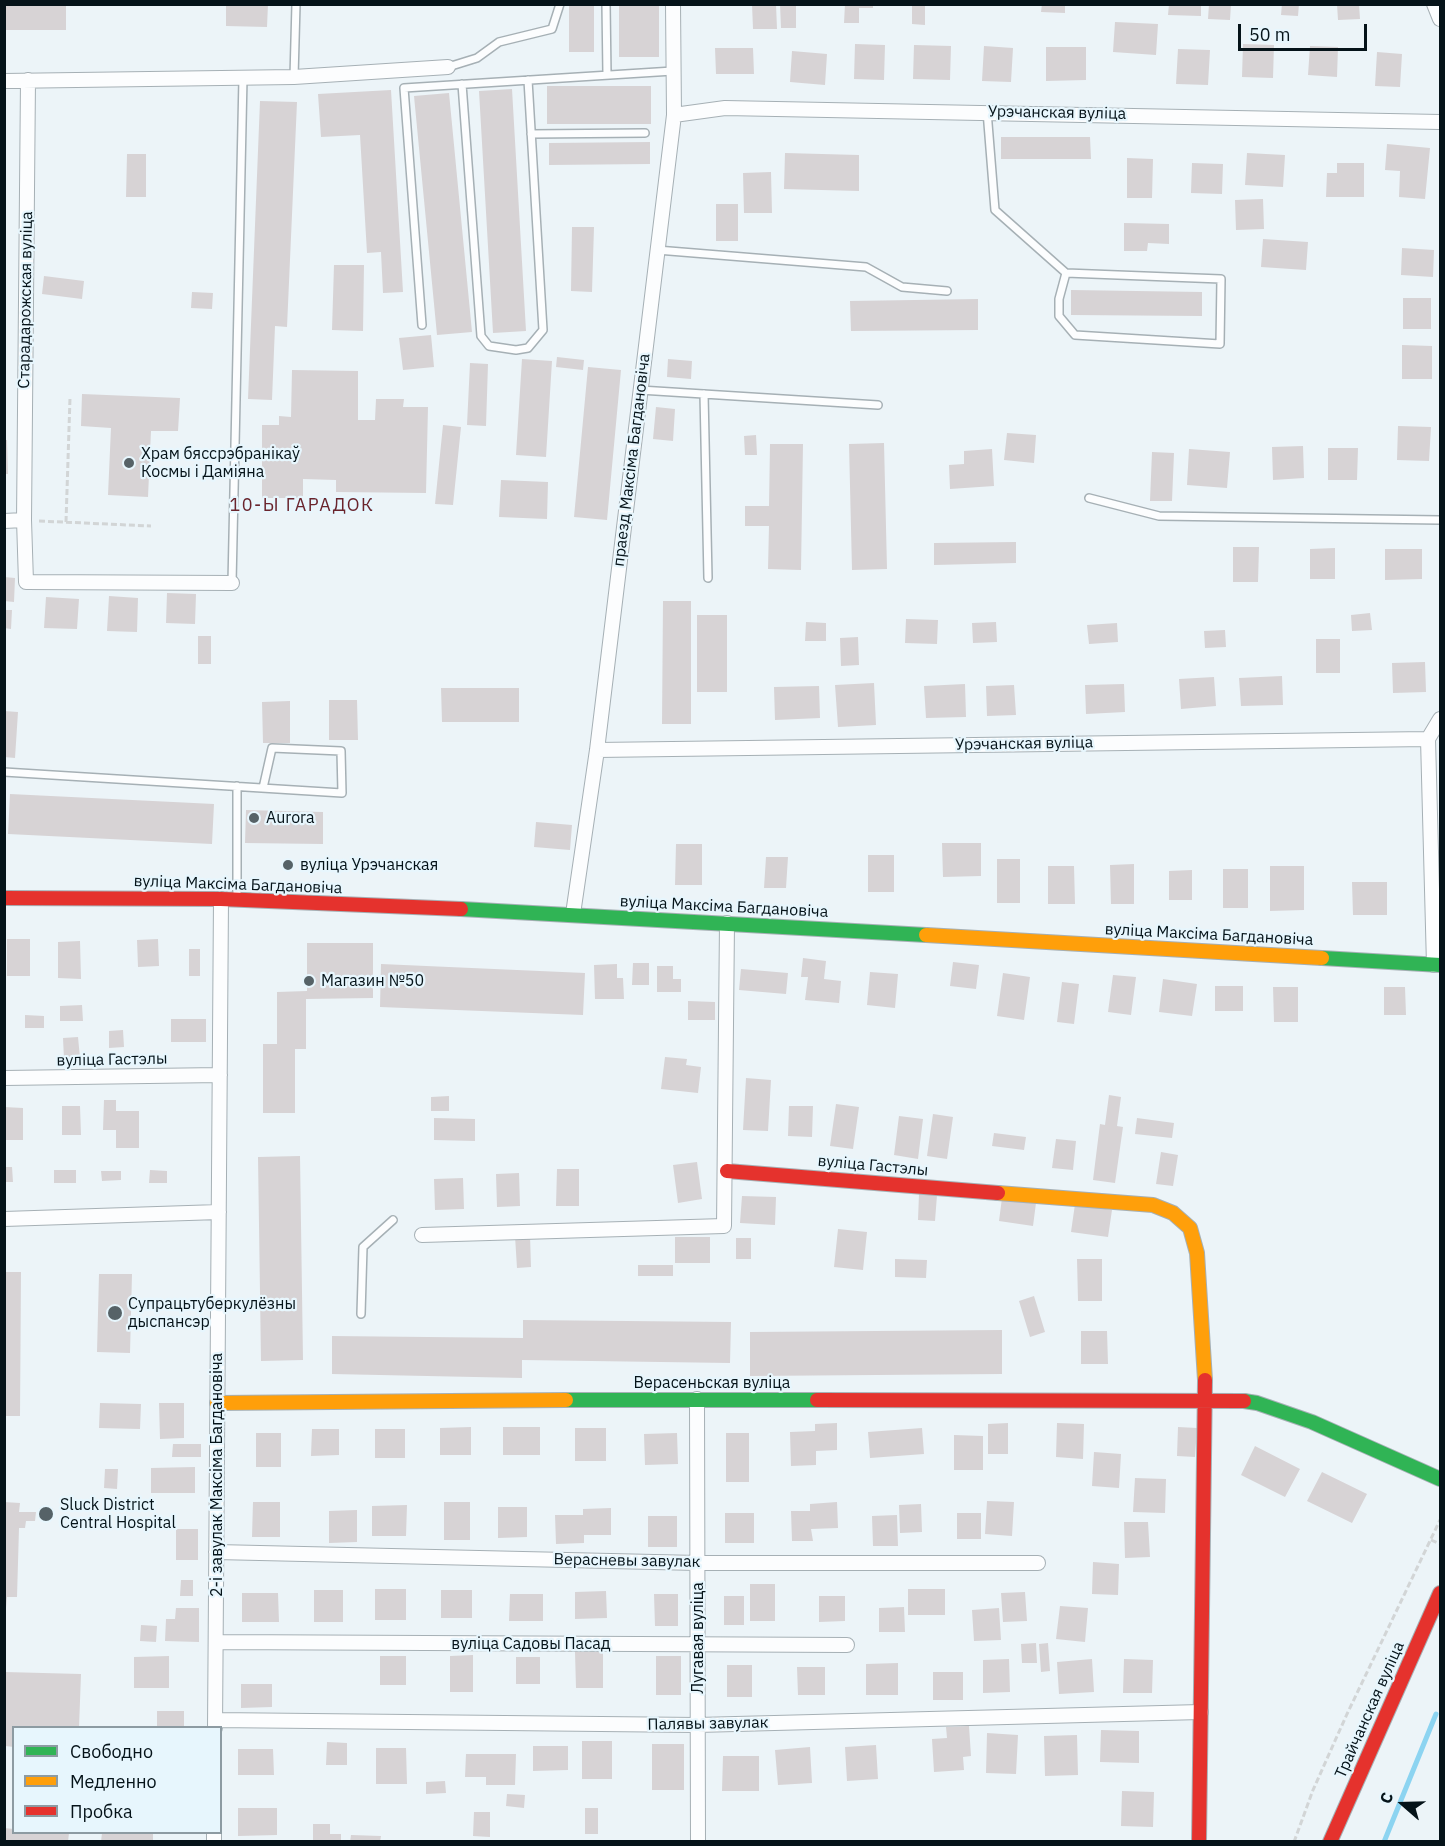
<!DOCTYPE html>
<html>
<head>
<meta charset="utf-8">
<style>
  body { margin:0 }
  #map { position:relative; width:1445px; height:1846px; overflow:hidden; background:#ecf4f8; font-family:"IBM Plex Sans",sans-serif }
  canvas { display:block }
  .frame { position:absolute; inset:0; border:6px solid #051319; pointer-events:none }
  .legend { position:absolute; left:12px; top:1726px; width:210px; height:108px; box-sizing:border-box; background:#e7f6fd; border:2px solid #8d9ba2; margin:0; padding:8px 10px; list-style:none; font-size:18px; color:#051319 }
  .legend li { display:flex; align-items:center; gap:12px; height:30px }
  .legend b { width:30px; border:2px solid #8d9ba2 }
  .north { position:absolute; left:1373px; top:1774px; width:60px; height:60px; -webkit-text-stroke:4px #e7f6fd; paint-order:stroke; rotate:290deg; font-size:16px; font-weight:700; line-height:24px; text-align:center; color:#051319 }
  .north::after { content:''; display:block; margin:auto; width:21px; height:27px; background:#051319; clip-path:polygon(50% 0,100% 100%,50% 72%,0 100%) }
  .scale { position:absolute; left:1238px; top:24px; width:129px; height:27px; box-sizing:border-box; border:3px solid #051319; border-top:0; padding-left:8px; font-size:18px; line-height:21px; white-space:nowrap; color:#051319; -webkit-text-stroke:4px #e7f6fd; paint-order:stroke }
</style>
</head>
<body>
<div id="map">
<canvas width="1445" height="1846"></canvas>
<div class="frame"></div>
<ul class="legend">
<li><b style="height:8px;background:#30b455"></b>Свободно</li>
<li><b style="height:8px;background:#ff9f0a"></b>Медленно</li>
<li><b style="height:8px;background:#e5322d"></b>Пробка</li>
</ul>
<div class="north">С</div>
<div class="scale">50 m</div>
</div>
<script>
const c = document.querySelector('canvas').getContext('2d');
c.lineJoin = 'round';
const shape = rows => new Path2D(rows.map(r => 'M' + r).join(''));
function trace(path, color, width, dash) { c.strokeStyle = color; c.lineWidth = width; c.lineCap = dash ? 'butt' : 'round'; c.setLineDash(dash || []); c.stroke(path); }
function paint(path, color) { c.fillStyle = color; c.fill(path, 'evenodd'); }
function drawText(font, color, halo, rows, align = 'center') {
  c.font = font + ' "IBM Plex Sans",sans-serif'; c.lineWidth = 4.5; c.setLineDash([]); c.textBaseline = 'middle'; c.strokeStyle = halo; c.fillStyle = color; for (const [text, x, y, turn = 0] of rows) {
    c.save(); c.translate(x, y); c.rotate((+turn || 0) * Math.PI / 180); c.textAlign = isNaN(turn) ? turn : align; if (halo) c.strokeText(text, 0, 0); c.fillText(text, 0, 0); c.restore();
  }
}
trace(shape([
  [1384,1842,1436,1714]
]), '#8cd4f1', 5);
paint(shape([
  [4,4,66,4,66,30,4,30],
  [226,4,268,4,267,27,226,26],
  [569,4,594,4,594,52,569,52],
  [752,4,776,4,777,29,753,29],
  [780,4,796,4,796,28,781,28],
  [845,4,873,4,873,8,859,8,859,23,844,23],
  [912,4,925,4,925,25,912,24],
  [1042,4,1065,4,1065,13,1041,12],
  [1169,4,1201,4,1201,16,1168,15],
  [1209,4,1231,4,1230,20,1208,19],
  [1282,4,1299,4,1298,16,1281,15],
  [1337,4,1359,4,1360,19,1338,20],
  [619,5,659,5,659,57,619,57],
  [1115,22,1158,24,1156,55,1113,52],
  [855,44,885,45,884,80,854,79],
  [1243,44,1274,45,1273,78,1242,77],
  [914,45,951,46,950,80,913,79],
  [984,46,1013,48,1011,82,982,81],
  [1310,46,1338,47,1337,77,1308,75],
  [1046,47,1086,47,1086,80,1046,81],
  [715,48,753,48,754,74,716,74],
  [1178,49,1210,50,1208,85,1176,84],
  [792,51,827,54,825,85,790,82],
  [1377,52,1402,54,1400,87,1375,86],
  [547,86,651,86,651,124,547,124],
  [512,89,526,331,493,333,479,91],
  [391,90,403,292,383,293,381,252,367,253,360,135,321,137,318,94],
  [449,93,472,332,437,335,414,96],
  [260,101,297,102,287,327,275,326,272,400,248,399],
  [1001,137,1090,137,1091,159,1001,159],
  [650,142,650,164,549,165,549,143],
  [1387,144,1430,148,1425,199,1399,197,1400,171,1385,170],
  [785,153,859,155,859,191,784,189],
  [1247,153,1285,155,1283,187,1245,185],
  [127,154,146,154,146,197,126,197],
  [1127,158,1153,159,1152,198,1127,198],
  [1192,163,1223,164,1222,194,1191,193],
  [1337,163,1364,163,1364,197,1326,197,1327,173,1337,173],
  [771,172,772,213,744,213,743,173],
  [1263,199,1264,229,1236,230,1235,200],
  [716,204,738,204,738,241,716,241],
  [1124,223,1169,224,1169,244,1148,243,1147,251,1124,251],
  [572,227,594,227,592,292,571,291],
  [1263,239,1308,242,1306,270,1261,267],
  [1402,248,1434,250,1433,277,1401,275],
  [334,265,364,265,363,331,332,330],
  [44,276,84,281,82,299,42,294],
  [1071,290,1202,292,1202,316,1071,315],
  [192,292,213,293,212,309,191,308],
  [1403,298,1431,298,1431,329,1403,329],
  [978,299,978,330,851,331,850,301],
  [431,335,434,367,403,370,399,338],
  [1402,345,1432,346,1432,379,1402,379],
  [557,357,584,360,583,370,556,367],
  [522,359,552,361,546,457,516,455],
  [668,359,692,361,691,379,667,377],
  [470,363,488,364,486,426,467,425],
  [588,367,621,370,607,520,574,517],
  [292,370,358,371,358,420,375,420,376,399,404,399,403,407,428,407,426,493,336,492,336,480,303,479,303,498,262,498,262,425,279,425,279,416,291,417],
  [82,394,180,398,178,431,151,431,148,497,108,495,111,428,81,426],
  [656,407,675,409,673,441,653,439],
  [443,425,461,427,453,505,435,504],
  [1398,426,1431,427,1429,461,1397,460],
  [1007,433,1036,435,1034,463,1004,460],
  [756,435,757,455,745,455,744,436],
  [4,440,7,440,8,474,4,474],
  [884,443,887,569,852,570,849,444],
  [770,444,803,444,801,570,768,569,769,526,745,526,745,506,769,506],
  [1303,446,1304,478,1273,480,1272,447],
  [1328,448,1358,448,1357,480,1328,480],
  [992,449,994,486,950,489,949,465,964,464,964,451],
  [1189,449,1230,452,1227,488,1187,485],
  [1152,452,1174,453,1172,501,1150,501],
  [501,480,548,482,547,519,499,517],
  [1016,542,1016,563,934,565,934,543],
  [1233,547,1259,547,1258,582,1233,582],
  [1335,548,1335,579,1310,579,1310,549],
  [1385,549,1422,549,1422,579,1385,580],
  [4,577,15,578,14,602,4,601],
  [167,593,196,594,195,624,166,623],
  [109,596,138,598,137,632,107,631],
  [46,597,79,599,77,629,44,628],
  [663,601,691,601,691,724,662,724],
  [4,610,12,610,11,629,4,628],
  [1370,613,1372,630,1352,631,1351,615],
  [697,615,727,615,727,692,697,692],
  [906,619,938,620,937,644,905,643],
  [806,622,826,623,826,641,805,641],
  [996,622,997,642,973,643,972,623],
  [1117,623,1118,642,1089,644,1087,625],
  [1225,630,1226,647,1205,648,1204,631],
  [198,636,211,636,211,664,198,664],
  [858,637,859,665,841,666,840,638],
  [1316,639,1340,639,1340,673,1316,673],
  [1425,662,1426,692,1393,693,1392,663],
  [1282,676,1283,705,1241,706,1239,678],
  [1214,677,1216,706,1181,709,1179,679],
  [874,683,876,725,838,727,835,685],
  [965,684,966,717,926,718,924,686],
  [1124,684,1125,712,1086,714,1085,685],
  [1014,685,1016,715,987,716,986,686],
  [819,686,820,718,775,720,774,687],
  [441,688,519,688,519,722,442,722],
  [329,700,357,700,358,740,329,740],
  [290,701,290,743,263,743,262,702],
  [4,711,18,712,15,758,4,757],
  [10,794,214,804,212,844,8,834],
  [246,810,323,812,323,844,245,843],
  [536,822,572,825,570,850,534,847],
  [942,843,981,843,981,876,943,877],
  [676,844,702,844,702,885,675,885],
  [868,855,894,855,894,892,868,892],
  [766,857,788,857,786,888,764,888],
  [997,859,1020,859,1020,903,997,903],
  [1134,864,1134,904,1111,904,1110,865],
  [1048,866,1074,866,1075,904,1048,904],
  [1270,866,1304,866,1304,910,1270,911],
  [1223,869,1248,869,1248,908,1223,908],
  [1192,870,1192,900,1169,900,1169,871],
  [1352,882,1387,882,1387,915,1353,915],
  [7,939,30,939,30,976,7,976],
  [158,939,159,966,138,967,137,940],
  [80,941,81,979,58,978,58,942],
  [307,943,373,943,373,998,306,999,306,1049,295,1049,295,1113,263,1113,263,1044,277,1044,277,992,307,991],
  [189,949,200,949,200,976,189,976],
  [803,958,826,961,824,979,841,981,839,1003,805,1000,808,977,801,977],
  [953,962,979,965,976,989,950,986],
  [633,963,649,963,649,985,632,985],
  [381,964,585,973,583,1015,380,1007],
  [617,964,617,978,623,978,624,999,595,999,594,965],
  [657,966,673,966,673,979,681,979,681,992,657,992],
  [741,969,788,973,786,994,739,990],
  [870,972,898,974,895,1008,867,1005],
  [1003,973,1030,977,1024,1020,997,1016],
  [1113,975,1136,977,1131,1015,1108,1012],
  [1163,979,1197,984,1192,1016,1159,1012],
  [1062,982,1079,984,1074,1024,1057,1022],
  [1215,986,1243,986,1243,1011,1215,1011],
  [1273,987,1298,987,1298,1022,1274,1022],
  [1384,987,1405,987,1406,1015,1384,1015],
  [688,1001,715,1002,715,1020,688,1020],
  [82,1005,83,1021,60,1021,60,1006],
  [25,1015,44,1016,44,1028,25,1028],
  [171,1019,206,1019,206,1042,171,1042],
  [123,1030,124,1047,109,1048,109,1031],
  [78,1037,80,1058,64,1059,63,1038],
  [665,1057,687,1059,686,1065,701,1067,698,1093,661,1089],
  [746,1078,771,1080,768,1131,743,1130],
  [1109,1095,1121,1097,1117,1126,1123,1127,1115,1183,1093,1180,1100,1124,1105,1125],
  [449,1096,449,1111,431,1111,431,1097],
  [104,1100,116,1100,116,1111,139,1111,139,1148,116,1148,116,1130,103,1130],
  [836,1104,859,1107,853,1149,830,1146],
  [62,1106,80,1106,81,1135,62,1135],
  [789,1106,813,1106,812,1137,788,1136],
  [4,1107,23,1108,23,1140,4,1140],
  [933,1114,953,1117,947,1159,927,1156],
  [899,1116,923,1119,918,1159,894,1155],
  [434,1118,475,1119,475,1141,434,1140],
  [1137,1118,1174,1123,1172,1138,1135,1134],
  [994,1133,1026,1137,1024,1150,992,1146],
  [1056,1139,1076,1141,1073,1170,1052,1168],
  [1161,1152,1178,1155,1173,1186,1156,1184],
  [300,1156,303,1360,261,1361,258,1157],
  [697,1162,702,1199,678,1203,673,1165],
  [4,1167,12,1167,13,1182,4,1182],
  [557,1169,579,1169,579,1206,556,1206],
  [54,1170,76,1170,76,1183,54,1183],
  [150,1170,167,1171,167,1183,149,1183],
  [101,1171,121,1171,121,1180,102,1181],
  [519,1173,520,1206,497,1207,496,1174],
  [463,1178,464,1209,435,1210,434,1179],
  [919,1194,937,1195,935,1221,918,1220],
  [742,1196,776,1197,775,1225,740,1223],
  [1002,1198,1036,1203,1033,1226,999,1221],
  [1075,1204,1112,1210,1108,1237,1071,1232],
  [838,1229,867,1232,863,1270,834,1267],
  [530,1235,531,1267,517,1268,515,1236],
  [675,1237,710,1237,710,1263,675,1263],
  [736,1238,751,1238,751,1259,736,1259],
  [895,1259,927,1260,926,1278,895,1277],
  [1077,1259,1102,1259,1102,1301,1078,1301],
  [638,1265,673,1265,673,1276,638,1276],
  [4,1272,21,1272,20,1416,4,1416],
  [99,1274,132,1274,130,1353,97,1352],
  [1034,1296,1045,1332,1030,1337,1019,1301],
  [523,1320,731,1322,730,1363,522,1360,522,1378,332,1374,332,1336,523,1338],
  [1002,1330,1002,1374,750,1376,750,1332],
  [1081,1331,1107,1331,1108,1364,1081,1364],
  [100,1403,141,1404,140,1429,99,1428],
  [159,1403,184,1403,184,1438,160,1439],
  [837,1423,837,1450,816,1451,816,1465,791,1466,790,1432,815,1431,815,1424],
  [1008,1423,1008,1454,988,1454,988,1424],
  [1057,1423,1084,1424,1083,1459,1056,1457],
  [471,1427,471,1455,440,1455,440,1428],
  [503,1427,540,1427,540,1455,503,1455],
  [1178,1427,1197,1428,1195,1457,1177,1456],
  [575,1428,606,1428,606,1461,575,1461],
  [922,1428,924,1454,870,1458,868,1432],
  [312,1429,339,1429,339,1455,311,1456],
  [375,1429,405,1429,405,1458,375,1458],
  [256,1433,281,1433,281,1467,256,1467],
  [677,1433,678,1464,645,1465,644,1434],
  [726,1433,749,1433,749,1482,726,1482],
  [954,1435,983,1436,983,1470,954,1470],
  [173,1444,201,1444,201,1457,172,1457],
  [1255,1446,1300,1469,1285,1497,1241,1475],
  [1094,1452,1121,1454,1119,1488,1092,1486],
  [195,1467,195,1493,151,1493,151,1468],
  [105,1469,118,1469,117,1489,104,1488],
  [1322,1472,1367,1494,1352,1523,1307,1501],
  [1135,1478,1166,1479,1165,1513,1133,1512],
  [987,1501,1014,1502,1012,1536,985,1534],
  [4,1502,20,1503,19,1512,36,1512,35,1521,26,1521,25,1528,19,1528,17,1597,7,1597,6,1608],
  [253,1502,280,1502,280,1537,252,1537],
  [444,1502,470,1502,470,1540,444,1540],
  [837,1502,838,1528,811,1529,813,1541,792,1541,791,1511,810,1511,810,1504],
  [921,1504,922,1532,900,1533,899,1505],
  [407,1505,406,1536,372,1536,372,1506],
  [498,1507,527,1507,527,1537,498,1538],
  [611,1508,611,1535,584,1535,584,1543,556,1544,555,1515,583,1515,583,1509],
  [357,1510,357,1542,329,1543,329,1511],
  [725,1513,754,1513,754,1543,725,1543],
  [957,1513,981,1513,981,1539,957,1539],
  [897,1515,898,1546,873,1546,872,1516],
  [648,1516,677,1516,677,1547,648,1547],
  [1124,1522,1148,1522,1150,1557,1125,1558],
  [176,1529,198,1529,198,1560,176,1560],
  [1093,1562,1119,1564,1118,1595,1092,1594],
  [181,1580,193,1580,193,1596,180,1596],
  [750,1584,775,1584,775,1621,750,1621],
  [375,1589,406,1589,406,1620,375,1620],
  [908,1589,945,1589,945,1615,908,1615],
  [314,1590,343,1590,343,1622,314,1622],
  [441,1590,472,1590,472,1618,441,1618],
  [606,1591,607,1618,575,1619,575,1592],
  [1025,1592,1027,1621,1003,1622,1001,1593],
  [242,1593,278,1593,279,1622,242,1622],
  [510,1594,543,1594,543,1621,509,1621],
  [654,1594,678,1594,678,1626,655,1626],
  [724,1596,744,1596,744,1625,724,1625],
  [819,1596,845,1596,845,1621,819,1622],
  [1060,1606,1088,1608,1085,1642,1056,1639],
  [904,1607,905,1632,879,1632,879,1608],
  [176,1608,199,1608,199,1642,165,1641,166,1619,175,1619],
  [999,1608,1001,1640,974,1641,972,1610],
  [141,1625,157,1626,156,1642,140,1641],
  [1036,1643,1037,1663,1022,1663,1021,1644],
  [1048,1643,1050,1671,1041,1672,1039,1644],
  [575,1652,603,1652,603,1688,576,1688],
  [473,1655,473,1692,450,1692,450,1656],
  [169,1656,169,1688,134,1688,134,1657],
  [380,1656,406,1656,406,1685,380,1685],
  [656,1656,681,1656,681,1695,656,1695],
  [516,1657,540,1657,540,1684,516,1684],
  [1009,1659,1010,1692,983,1693,983,1660],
  [1092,1659,1094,1692,1059,1694,1057,1662],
  [1124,1659,1153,1660,1152,1693,1123,1693],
  [898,1663,898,1695,866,1695,866,1664],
  [727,1665,752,1665,752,1697,727,1697],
  [797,1667,825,1667,825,1695,798,1695],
  [5,1672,81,1674,79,1728,14,1728,14,1747,5,1746],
  [933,1672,963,1672,963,1700,933,1700],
  [241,1684,272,1684,272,1707,241,1708],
  [157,1711,184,1711,184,1728,157,1728],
  [969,1726,971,1756,963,1757,964,1770,934,1772,932,1739,947,1738,946,1727],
  [1101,1730,1139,1731,1139,1763,1100,1762],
  [987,1733,1018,1735,1016,1774,986,1773],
  [1077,1735,1078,1775,1045,1776,1044,1736],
  [582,1741,612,1741,612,1779,582,1779],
  [327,1742,347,1743,347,1765,326,1765],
  [652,1744,684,1744,684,1790,652,1790],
  [876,1745,878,1779,847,1781,845,1747],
  [533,1746,568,1746,568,1770,533,1771],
  [810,1747,812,1783,778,1785,775,1750],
  [376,1748,406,1748,407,1784,376,1784],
  [238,1749,273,1749,274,1775,238,1775],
  [466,1754,516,1754,515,1785,486,1785,486,1777,465,1777],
  [723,1756,759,1756,759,1791,722,1791],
  [445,1781,446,1793,426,1794,426,1782],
  [1122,1791,1154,1792,1153,1827,1121,1826],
  [507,1794,525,1795,524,1808,506,1806],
  [238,1808,277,1808,277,1835,238,1836],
  [585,1808,598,1808,598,1834,585,1834],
  [474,1812,490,1812,490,1837,473,1836],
  [313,1824,330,1824,330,1834,341,1834,341,1842,313,1842],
  [4,1828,14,1829,14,1833,69,1833,68,1842,4,1842],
  [102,1833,153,1833,153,1842,101,1842],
  [351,1835,381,1836,380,1842,350,1842]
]), '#d7d3d5');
const lane = shape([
  [606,4,607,75],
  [448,67,477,58,499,42,552,29,560,4],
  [294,77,296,4],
  [462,84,481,336,489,346,516,350,528,348,543,330,528,80],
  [987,111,995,210,1066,273,1221,279,1220,344,1075,335,1059,316,1059,299,1066,273],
  [531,134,645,133],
  [657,250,866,267,902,287,947,291],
  [422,325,404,88,673,71],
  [640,390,878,405],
  [704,394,708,578],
  [1089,498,1159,516,1440,520],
  [232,583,243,78],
  [4,772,342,793,341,751,272,748,263,788],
  [237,786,237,897],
  [361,1314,363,1247,393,1220]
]);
const street = shape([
  [1434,4,1440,19],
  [4,81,294,77,448,67],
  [674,115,725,108,1440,122],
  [24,520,28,80],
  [4,521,24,520,26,582,232,583],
  [1428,739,1434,965],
  [1428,739,1440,719],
  [597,750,1428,739],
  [573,914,597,750,674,115,673,4],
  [4,1078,220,1075],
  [4,1219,219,1212],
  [422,1235,724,1226,727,923],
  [697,1399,698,1842],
  [216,1552,698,1563,1038,1563],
  [216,1642,847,1645],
  [215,1720,697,1725,1201,1712],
  [215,1728,221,899],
  [214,1842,214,1832]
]);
const fast = shape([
  [461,909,926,935],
  [1322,958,1440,965],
  [566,1400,817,1400],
  [1244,1401,1257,1403,1312,1422,1440,1479]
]);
const slow = shape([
  [926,935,1322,958],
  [998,1193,1153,1205,1173,1213,1190,1228,1197,1253,1205,1380],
  [217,1403,566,1400]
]);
const jam = shape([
  [4,898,221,899,461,909],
  [727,1171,998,1193],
  [817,1400,1244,1401],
  [1199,1842,1205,1380],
  [1330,1842,1440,1593]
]);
trace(lane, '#a6b0b5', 10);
trace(street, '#a6b0b5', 16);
trace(fast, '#a6b0b5', 16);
trace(slow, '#a6b0b5', 16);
trace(jam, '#a6b0b5', 16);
trace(shape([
  [39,521,151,526],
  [66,522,70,398],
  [1431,1540,1440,1544],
  [1294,1842,1313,1790,1347,1714,1440,1520]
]), '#d2d5d6', 3, [6, 3]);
trace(lane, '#fcfdfe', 7);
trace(street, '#fcfdfe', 14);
trace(fast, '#30b455', 14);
trace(slow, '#ff9f0a', 14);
trace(jam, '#e5322d', 14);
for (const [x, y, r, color] of [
  [129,463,6,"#566267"],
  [254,818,6,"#566267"],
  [288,865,6,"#566267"],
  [309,981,6,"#566267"],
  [115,1313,8,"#566267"],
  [46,1514,8,"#566267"]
]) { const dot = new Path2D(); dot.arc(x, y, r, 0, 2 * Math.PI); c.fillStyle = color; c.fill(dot); trace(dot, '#e7f6fd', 2); }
drawText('16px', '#051319', '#e7f6fd', [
  ["Урэчанская вуліца",1057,113,1],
  ["Старадарожская вуліца",26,300,-89],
  ["праезд Максіма Багдановіча",632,460,-83],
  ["Урэчанская вуліца",1024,744,-1],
  ["вуліца Максіма Багдановіча",238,885,2],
  ["вуліца Максіма Багдановіча",724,907,3],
  ["вуліца Максіма Багдановіча",1209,935,3],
  ["вуліца Гастэлы",112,1060,-1],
  ["вуліца Гастэлы",873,1166,5],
  ["Верасеньская вуліца",712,1383],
  ["2-і завулак Максіма Багдановіча",217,1475,-90],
  ["Верасневы завулак",627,1561,1],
  ["Лугавая вуліца",698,1638,-90],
  ["вуліца Садовы Пасад",531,1644],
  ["Трайчанская вуліца",1370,1710,-66],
  ["Палявы завулак",708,1724,-1]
]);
drawText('16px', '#051319', '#e7f6fd', [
  ["Храм бяссрэбранікаў",141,454],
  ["Космы і Даміяна",141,472],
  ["Aurora",266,818],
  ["вуліца Урэчанская",300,865],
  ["Магазин №50",321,981],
  ["Супрацьтуберкулёзны",128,1304],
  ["дыспансэр",128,1322],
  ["Sluck District",60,1505],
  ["Central Hospital",60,1523]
], 'left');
c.letterSpacing = '1.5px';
drawText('18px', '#6a242c', '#e7f6fd', [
  ["10-Ы ГАРАДОК",302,506]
]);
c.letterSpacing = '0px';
</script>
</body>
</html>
